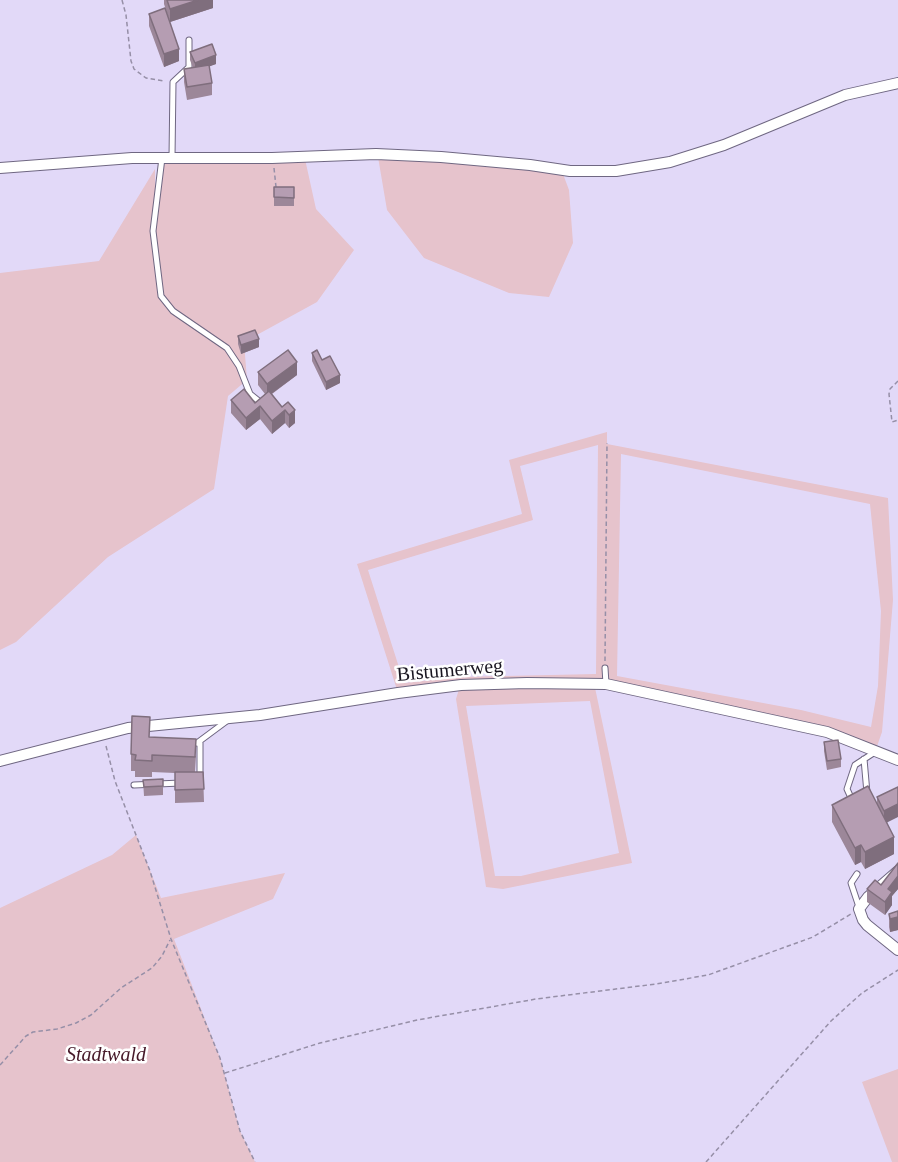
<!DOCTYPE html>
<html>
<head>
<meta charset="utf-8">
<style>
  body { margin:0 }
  canvas { display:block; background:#e2d9f8 }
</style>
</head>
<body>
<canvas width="898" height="1162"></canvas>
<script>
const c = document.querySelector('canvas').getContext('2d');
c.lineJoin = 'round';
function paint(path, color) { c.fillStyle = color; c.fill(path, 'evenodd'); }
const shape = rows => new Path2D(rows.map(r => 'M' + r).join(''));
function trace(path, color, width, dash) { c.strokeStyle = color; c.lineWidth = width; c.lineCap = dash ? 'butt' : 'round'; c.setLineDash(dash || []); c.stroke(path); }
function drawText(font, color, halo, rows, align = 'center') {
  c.font = font + ' Georgia,serif'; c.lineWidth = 5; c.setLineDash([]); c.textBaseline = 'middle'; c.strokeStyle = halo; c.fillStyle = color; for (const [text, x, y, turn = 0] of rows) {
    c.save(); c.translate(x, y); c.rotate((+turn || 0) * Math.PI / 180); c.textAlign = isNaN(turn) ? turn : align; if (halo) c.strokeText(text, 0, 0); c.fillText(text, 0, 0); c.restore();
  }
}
paint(shape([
  [378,157,495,165,563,174,569,190,573,243,549,297,509,293,424,258,387,210],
  [305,159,316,209,354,250,317,302,244,342,247,380,228,396,214,489,108,557,16,642,0,650,0,273,99,261,155,169,155,196,162,166,173,160],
  [607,432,607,444,888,498,893,600,882,732,875,752,827,732,594,683,632,863,503,889,486,887,456,699,460,686,398,693,357,564,522,514,509,460],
  [598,445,596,674,460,677,404,683,368,570,533,520,520,466],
  [621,454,870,504,881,611,878,686,871,727,801,710,617,676],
  [590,701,619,853,521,876,495,876,466,706],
  [136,835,161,898,285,873,273,899,174,939,220,1058,240,1131,255,1162,0,1162,0,908,112,855],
  [898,1069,898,1162,892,1162,862,1082]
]), '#e6c3cc');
const lane = shape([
  [172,157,173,82,189,67,189,40],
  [162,158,153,231,161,296,173,311,227,348,239,366,250,394,260,402],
  [605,668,606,684],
  [197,743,228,720],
  [200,743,200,778],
  [864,759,867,793],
  [134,785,181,783],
  [852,800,847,789,855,765,875,752],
  [857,874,851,883,859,907]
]);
const street = shape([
  [0,168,132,158,272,158,376,154,441,157,530,165,570,171,616,171,670,162,724,145,845,95,898,83],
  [0,761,128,728,260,715,398,693,461,685,527,683,606,684,827,732,898,760],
  [898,871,868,897,859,909,863,920,867,925,898,950]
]);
trace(lane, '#6f6782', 7);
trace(street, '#6f6782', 12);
trace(shape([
  [122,0,126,15,131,61,134,69,146,78,164,81],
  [274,168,276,187],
  [898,381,890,389,889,394,892,422,898,420],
  [605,661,607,443],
  [106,746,115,781,150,871,171,939,220,1058,240,1131,255,1162],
  [0,1065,26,1036,33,1032,57,1029,76,1023,91,1015,121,988,152,968,162,956,170,940],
  [225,1073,320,1043,417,1020,536,999,656,984,708,975,813,937,851,914],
  [706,1162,831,1021,862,993,898,970]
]), '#968fa7', 1.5, [4.5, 3]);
trace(lane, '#fff', 5);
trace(street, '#fff', 10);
paint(shape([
  [164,0,213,0,213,8,170,22,164,4],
  [149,14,179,61,164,67,149,26],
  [190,52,216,64,209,66,212,83,212,95,187,100,184,82,184,69,193,68,190,60],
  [274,187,294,187,294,206,274,206],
  [238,336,259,347,241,354,238,344],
  [312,353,322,360,340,383,326,390,312,361],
  [258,372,297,375,272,394,282,407,288,402,295,423,289,428,285,423,272,434,260,419,246,430,231,413,231,400,255,403,265,394,258,385],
  [149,737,196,756,195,772,203,772,204,802,175,803,175,773,152,772,152,777,135,777,135,771,131,771,131,754],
  [824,742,841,759,841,767,827,770,824,751],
  [163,779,163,795,144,796,143,780],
  [898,787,887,823,894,854,865,869,861,862,855,865,832,822,832,805,877,803,877,797],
  [898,863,898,889,892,896,892,905,885,915,867,902,867,889,881,885],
  [898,911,898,930,890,932,889,927,889,914]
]), '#9c8799');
paint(shape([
  [198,0,213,0,213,8,170,22,170,9],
  [179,49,179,61,164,67,164,54],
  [216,55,216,64,195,72,195,63],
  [259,339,259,347,241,354,241,345],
  [297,362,297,375,267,397,267,384],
  [340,375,340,383,326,390,326,382],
  [260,406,260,419,246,430,246,418],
  [285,410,285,423,272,434,272,421],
  [295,410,295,423,289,428,289,415],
  [898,804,898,817,884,824,884,811],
  [894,837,894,854,865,869,865,852],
  [861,845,861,862,855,865,855,848],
  [898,876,898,889,892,896,892,905,885,915,885,902,888,889],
  [898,917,898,930,890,932,890,919]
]), '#7f6e7d');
const building = shape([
  [167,0,198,0,170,9,167,0],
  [165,8,179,49,164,54,149,14,165,8],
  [212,44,216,55,195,63,190,52,212,44],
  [209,65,212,83,187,87,184,69,209,65],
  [274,187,294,187,294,198,274,197,274,187],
  [255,330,259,339,241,345,238,336,255,330],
  [288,350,297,362,267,384,258,372,288,350],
  [317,350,322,360,330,356,340,375,326,382,312,353,317,350],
  [244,389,255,403,269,391,282,407,288,402,295,410,289,415,285,410,272,421,260,406,246,418,231,400,244,389],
  [132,716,150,717,149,737,196,739,195,757,152,755,152,761,135,760,136,755,131,754,132,716],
  [838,740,841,759,827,761,824,742,838,740],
  [175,772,203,772,204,789,175,790,175,772],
  [163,779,163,786,144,787,143,780,163,779],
  [868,786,894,837,865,852,861,845,855,848,832,805,868,786],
  [898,787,898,804,884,811,877,797,898,787],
  [898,863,898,876,888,889,892,892,885,902,867,889,875,880,881,885,898,863],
  [898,911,898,917,890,919,889,914,898,911]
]);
paint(building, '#b59db2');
trace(building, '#7f6e7d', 1.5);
drawText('20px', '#181520', '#fff', [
  ["Bistumerweg",450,671,-5]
]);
drawText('italic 20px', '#461929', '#fff', [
  ["Stadtwald",106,1056]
]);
</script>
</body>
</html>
